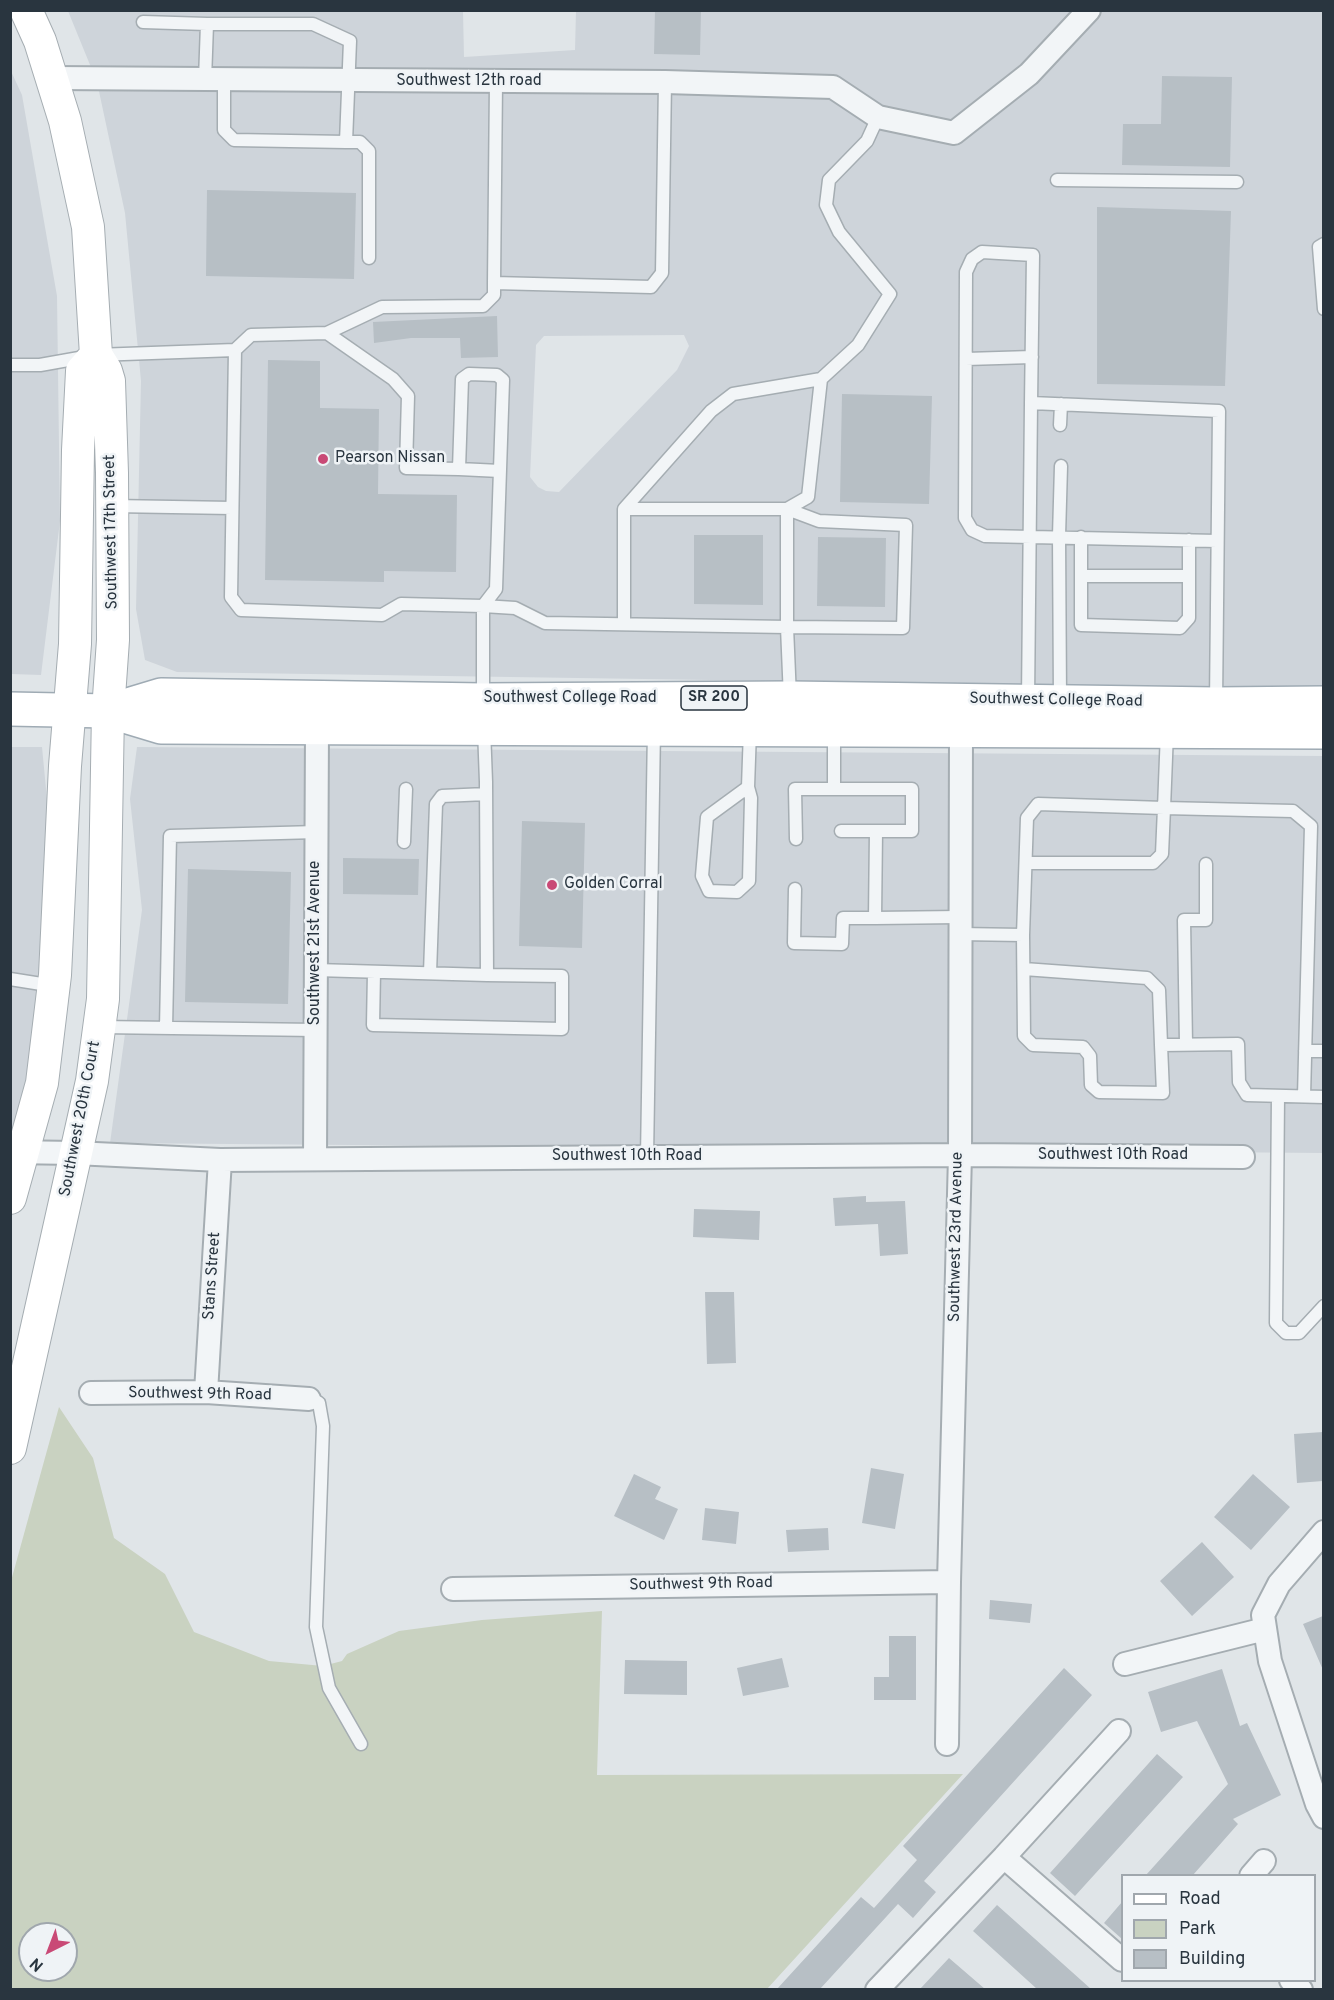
<!DOCTYPE html>
<html>
<head>
<meta charset="utf-8">
<style>
  body { margin:0 }
  #map { position:relative; width:1334px; height:2000px; overflow:hidden; background:#e0e5e8; font-family:Overpass,sans-serif }
  canvas { display:block }
  .frame { position:absolute; inset:0; border:12px solid #29353f; pointer-events:none }
  .legend { position:absolute; left:1121px; top:1874px; width:195px; height:108px; box-sizing:border-box; background:#eff3f6; border:2px solid #a0a7ad; margin:0; padding:8px 10px; list-style:none; font-size:18px; color:#29353f }
  .legend li { display:flex; align-items:center; gap:12px; height:30px }
  .legend b { width:30px; border:2px solid #a0a7ad }
  .north { position:absolute; left:18px; top:1922px; width:60px; height:60px; box-sizing:border-box; background:#eff3f6; border:2px solid #a0a7ad; border-radius:50%; rotate:222deg; font-size:16px; font-weight:700; line-height:24px; text-align:center; color:#29353f }
  .north::after { content:''; display:block; margin:auto; width:21px; height:27px; background:#c94976; clip-path:polygon(50% 0,100% 100%,50% 72%,0 100%) }
</style>
</head>
<body>
<div id="map">
<canvas width="1334" height="2000"></canvas>
<div class="frame"></div>
<ul class="legend">
<li><b style="height:8px;background:#fff"></b>Road</li>
<li><b style="height:16px;background:#c9d2c1"></b>Park</li>
<li><b style="height:16px;background:#b7bfc5"></b>Building</li>
</ul>
<div class="north">N</div>
</div>
<script>
const c = document.querySelector('canvas').getContext('2d');
c.lineJoin = 'round';
function paint(path, color) { c.fillStyle = color; c.fill(path, 'evenodd'); }
const shape = rows => new Path2D(rows.map(r => 'M' + r).join(''));
function trace(path, color, width, dash) { c.strokeStyle = color; c.lineWidth = width; c.lineCap = dash ? 'butt' : 'round'; c.setLineDash(dash || []); c.stroke(path); }
function drawText(font, color, halo, rows, align = 'center') {
  c.font = font + ' Overpass,sans-serif'; c.lineWidth = 5; c.setLineDash([]); c.textBaseline = 'middle'; c.strokeStyle = halo; c.fillStyle = color; for (const [text, x, y, turn = 0] of rows) {
    c.save(); c.translate(x, y); c.rotate((+turn || 0) * Math.PI / 180); c.textAlign = isNaN(turn) ? turn : align; if (halo) c.strokeText(text, 0, 0); c.fillText(text, 0, 0); c.restore();
  }
}
paint(shape([
  [68,11,463,11,464,57,575,50,576,11,1323,11,1323,687,1045,685,177,672,145,660,136,609,141,381,125,213,97,82],
  [684,335,689,346,677,370,559,492,546,491,538,487,530,477,536,345,544,336],
  [10,69,22,95,57,296,60,521,41,675,11,674],
  [11,747,42,747,51,841,31,1084,11,1143],
  [137,747,1323,756,1323,1153,110,1143,142,910,130,799]
]), '#ced4da');
paint(shape([
  [59,1407,93,1458,114,1538,165,1574,194,1632,269,1661,323,1666,342,1661,347,1654,399,1631,482,1620,602,1611,597,1775,963,1774,767,1989,11,1990,11,1581],
  [30,1934,66,1934,66,1970,30,1970]
]), '#c9d2c1');
paint(shape([
  [655,10,701,10,700,55,654,54],
  [1162,76,1232,77,1230,167,1122,165,1123,124,1161,124],
  [207,190,356,193,354,279,206,276],
  [1097,207,1231,211,1225,386,1097,384],
  [497,316,498,357,461,358,460,338,411,338,374,343,373,322],
  [268,360,320,361,320,408,379,409,378,494,457,495,456,572,384,571,384,582,265,580],
  [842,394,932,396,929,504,840,502],
  [694,535,763,535,763,605,694,604],
  [818,537,886,538,885,607,817,606],
  [522,821,585,823,582,948,519,946],
  [343,858,419,859,418,895,343,894],
  [188,869,291,872,288,1004,185,1002],
  [866,1196,866,1202,905,1201,908,1254,880,1256,878,1224,835,1226,833,1198],
  [694,1209,760,1211,759,1240,693,1237],
  [705,1292,734,1292,736,1363,707,1364],
  [1323,1432,1323,1481,1297,1483,1294,1434],
  [871,1468,904,1474,895,1529,862,1523],
  [634,1474,661,1487,655,1499,678,1509,664,1540,614,1516],
  [1253,1474,1290,1507,1251,1550,1214,1517],
  [705,1508,739,1512,736,1544,702,1540],
  [828,1528,829,1550,788,1552,786,1530],
  [1202,1542,1234,1577,1192,1616,1160,1581],
  [990,1600,1032,1604,1030,1623,989,1619],
  [1323,1616,1323,1670,1303,1624],
  [889,1636,916,1636,916,1700,874,1700,874,1677,889,1677],
  [782,1658,789,1687,743,1696,737,1668],
  [625,1660,687,1661,687,1695,624,1694],
  [1064,1668,1092,1695,924,1881,936,1892,913,1918,898,1904,820,1989,777,1989,861,1897,874,1908,917,1860,903,1846],
  [1222,1669,1240,1726,1247,1723,1281,1795,1233,1819,1238,1824,1193,1875,1146,1875,1228,1784,1197,1721,1161,1732,1148,1692],
  [1157,1754,1183,1777,1075,1896,1050,1873],
  [1122,1902,1122,1939,1104,1923],
  [997,1905,1091,1989,1037,1989,973,1931],
  [949,1958,985,1989,920,1989]
]), '#b7bfc5');
const lane = shape([
  [143,22,207,24,205,80],
  [207,24,313,24,350,41,346,142,234,140,224,130,224,80],
  [496,82,494,283,651,287,662,273,665,82],
  [346,142,360,142,369,151,369,258],
  [1057,180,1237,182],
  [1324,244,1319,247,1324,309],
  [327,333,393,379,408,396,406,468,459,469,462,379,469,374,497,375,503,380,496,589,483,606,483,699],
  [235,350,231,597,241,610,382,615,401,604,483,606,515,608,545,623,787,627,790,698],
  [966,359,1032,357],
  [10,365,40,365,96,355,235,350,251,335,327,333,382,307,483,306,494,295,494,283],
  [1031,403,1033,255,982,252,972,259,966,272,965,518,972,530,985,536,1217,541],
  [1060,425,1061,404],
  [459,469,500,471],
  [113,506,232,508],
  [624,509,787,509,819,521,906,525,903,628,787,627,787,509,808,497,821,379],
  [1081,537,1081,625,1180,628,1189,618,1189,540],
  [1081,576,1189,576],
  [624,623,624,509,711,411,733,394,821,379,858,345,890,294,839,232,826,205,829,180,867,141,878,117],
  [1060,699,1059,536,1061,466],
  [1028,700,1031,403,1219,411,1216,703],
  [834,731,834,789,912,789,912,831,841,831],
  [748,787,751,798,749,881,737,892,709,891,702,876,707,817,748,787,750,730],
  [796,839,795,789,834,789],
  [404,842,406,789],
  [1026,863,1153,863,1162,854,1164,808,1293,811,1311,826,1304,1096],
  [795,889,794,943,842,944,843,918,875,918,876,831],
  [875,918,959,917],
  [959,934,1023,935,1027,818,1038,804,1164,808,1167,732],
  [1023,935,1024,1036,1033,1045,1083,1047,1090,1056,1091,1085,1099,1092,1163,1093,1161,1045,1238,1044,1239,1082,1247,1095,1324,1097],
  [1024,969,1147,978,1159,990,1161,1045],
  [316,970,487,975,486,782,484,729],
  [374,972,373,1025,562,1029,562,976,487,975],
  [430,973,436,804,442,796,486,794],
  [10,979,54,986],
  [101,1027,316,1030],
  [166,1028,170,836,317,832],
  [1186,1044,1184,920,1206,920,1206,864],
  [1305,1051,1324,1051],
  [1278,1096,1276,1323,1286,1333,1299,1333,1324,1306],
  [647,1157,654,729],
  [309,1399,314,1400,319,1403,323,1426,316,1627,329,1688,361,1744]
]);
const street = shape([
  [52,78,665,82,833,87,878,117,954,133,1029,74,1089,10],
  [10,1152,75,1153,220,1160,960,1155,1243,1157],
  [315,1159,317,728],
  [206,1392,220,1160],
  [91,1393,206,1392,309,1399],
  [1324,1532,1279,1584,1263,1615,1270,1661,1317,1804,1324,1817],
  [453,1589,949,1582],
  [1125,1664,1265,1629],
  [947,1744,949,1582,960,1155,961,730],
  [1004,1857,1122,1960],
  [1251,1876,1264,1861],
  [1291,1980,1301,1990],
  [877,1990,1004,1857,1119,1731]
]);
const secondary = shape([
  [10,1198,42,1083,55,975,65,766,75,644,78,450,82,371,96,355],
  [10,1448,92,1081,103,999,108,711,113,640,112,473,109,381,106,371,96,355,88,227,65,121,40,41,26,10]
]);
const primary = shape([
  [10,709,108,711,161,727,1324,732],
  [108,711,161,695,483,700,790,698,1216,704,1324,703]
]);
trace(lane, '#a5adb2', 15);
trace(street, '#a5adb2', 26);
trace(secondary, '#a5adb2', 34);
trace(primary, '#9fabb4', 36);
trace(lane, '#f2f5f7', 12);
trace(street, '#f2f5f7', 22);
trace(secondary, '#fff', 32);
trace(primary, '#fff', 33);
for (const [x, y, r, color] of [
  [323,459,6,"#c94976"],
  [552,885,6,"#c94976"]
]) { const dot = new Path2D(); dot.arc(x, y, r, 0, 2 * Math.PI); c.fillStyle = color; c.fill(dot); trace(dot, '#eff3f6', 2); }
for (const [x, y, w] of [
  [714,698,66]
]) { const box = new Path2D(); box.roundRect(x - w / 2, y - 12, w, 24, 4.5); c.fillStyle = '#eff3f6'; c.fill(box); trace(box, '#29353f', 1.5); }
drawText('bold 15px', '#29353f', null, [
  ["SR 200",714,698]
]);
drawText('16px', '#29353f', '#eff3f6', [
  ["Southwest 12th road",469,82],
  ["Southwest 17th Street",112,532,-91],
  ["Southwest College Road",570,699],
  ["Southwest College Road",1056,701,1],
  ["Southwest 21st Avenue",316,943,-90],
  ["Southwest 20th Court",81,1119,-79],
  ["Southwest 10th Road",1113,1156],
  ["Southwest 10th Road",627,1157],
  ["Southwest 23rd Avenue",957,1237,-89],
  ["Stans Street",213,1276,-86],
  ["Southwest 9th Road",200,1395,1],
  ["Southwest 9th Road",701,1585,-1]
]);
drawText('16px', '#29353f', '#eff3f6', [
  ["Pearson Nissan",335,459],
  ["Golden Corral",564,885]
], 'left');
</script>
</body>
</html>
